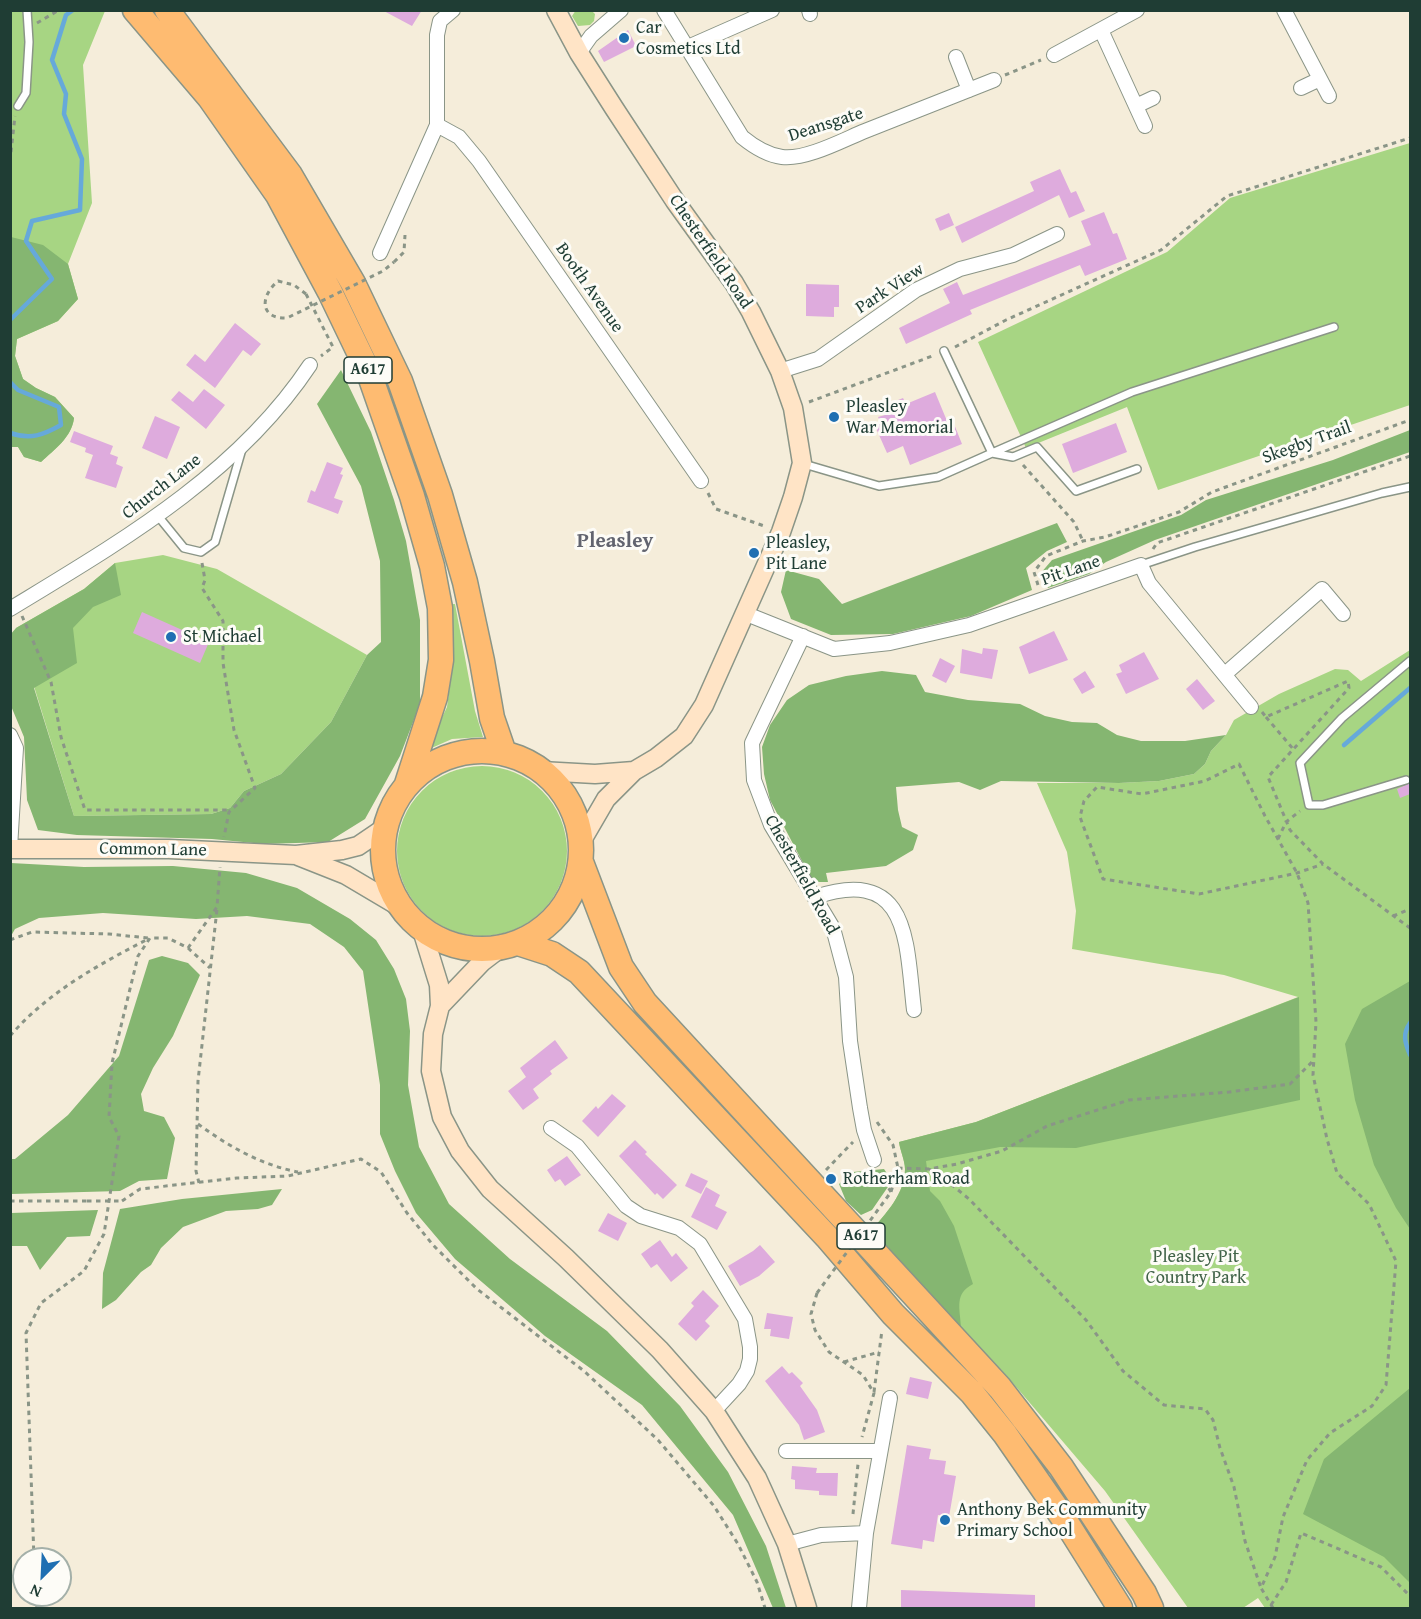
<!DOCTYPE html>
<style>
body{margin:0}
#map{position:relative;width:1421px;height:1619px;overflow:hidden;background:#f5edda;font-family:"Gentium Book Plus",serif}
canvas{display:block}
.frame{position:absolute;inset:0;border:12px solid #1f3d34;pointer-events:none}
.north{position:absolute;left:12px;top:1547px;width:60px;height:60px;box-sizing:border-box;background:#fdfcf7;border:2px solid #a4b0a9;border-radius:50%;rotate:204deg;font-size:16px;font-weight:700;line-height:24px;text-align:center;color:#1f3d34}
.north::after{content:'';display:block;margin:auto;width:21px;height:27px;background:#1f6fb2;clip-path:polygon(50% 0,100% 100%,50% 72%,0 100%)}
</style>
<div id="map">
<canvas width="1421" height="1619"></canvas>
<div class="frame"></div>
<div class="north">N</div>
</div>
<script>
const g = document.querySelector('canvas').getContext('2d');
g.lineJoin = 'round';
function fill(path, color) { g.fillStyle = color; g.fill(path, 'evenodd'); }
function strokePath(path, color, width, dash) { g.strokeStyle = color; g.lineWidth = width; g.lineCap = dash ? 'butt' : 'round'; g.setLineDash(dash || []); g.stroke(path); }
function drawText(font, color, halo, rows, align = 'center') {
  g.font = font + ' "Gentium Book Plus",serif'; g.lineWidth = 6; g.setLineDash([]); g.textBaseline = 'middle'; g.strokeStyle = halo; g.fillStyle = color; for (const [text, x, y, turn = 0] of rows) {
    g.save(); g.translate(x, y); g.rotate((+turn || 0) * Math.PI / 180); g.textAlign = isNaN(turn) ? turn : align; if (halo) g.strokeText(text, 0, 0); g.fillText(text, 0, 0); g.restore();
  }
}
const green = new Path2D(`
 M576,10L592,11L595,14L594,21L590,25L578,26L572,16Z
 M11,11H105L83,65L92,203L68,264L78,299L58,321L17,339L15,356L23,379L36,388L55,397L74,418C72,437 54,450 41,462L24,457L18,447H11Z
 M1410,143V405L1158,490L1127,407L1026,448L978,342L1167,252L1230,198Z
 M163,555L217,569L367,655L331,722L281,774L244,791L230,808L211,814L74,816L16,628L84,589L115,563Z
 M451,604H455L475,711L483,737L452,739L427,750L447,707L453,662Z
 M1410,650V1608H1265L1258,1598L1243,1608H1188L1105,1491L1006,1375L871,1231C886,1213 905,1194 905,1169C905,1161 900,1150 899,1142L976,1122L1298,997L1224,975L1072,949L1076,911L1067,852L1037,783H1119L1159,781L1194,774L1205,764L1211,751L1226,735L1234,720L1279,694L1335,669L1348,670L1361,681Z
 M397 851a85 85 0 1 1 170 0a85 85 0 1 1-170 0Z`);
const forest = new Path2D(`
 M11,237L43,245L68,264L78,299L58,321L17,339L15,356L23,379L36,388L55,397L74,418C72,437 54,450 41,462L24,457L18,447H11Z
 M341,370L371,432L394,500L406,541L420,620V704L400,756L365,819L328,842L264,844L212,839L77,835L38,830L27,800L24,737L11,706L10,635L16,628L84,589L115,563L121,595L93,607L73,628L77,663L34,688L74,816L211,814L230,808L244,791L281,774L331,722L367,655L381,642L380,561L361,486L317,404Z
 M1410,430V452L1155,540L1106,562L1089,574L1048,588L1040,574L1052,560L1181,515L1206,500L1333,460Z
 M1057,523L1067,542L1047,551L1026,568L1032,590L971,616L893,634L831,635L791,619L781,592L786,570L819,579L842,604Z
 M882,671L916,675L925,692L968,700L1020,704L1045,716L1072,722L1097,723L1117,735L1141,741H1185L1226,735L1211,751L1205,764L1194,774L1159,781L1119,783L1001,781L980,790L959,782L896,787L898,810L902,827L918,835L913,850L886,866L826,873L828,882H818L812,880L770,800L764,774L762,747L770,725L787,700L809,685L846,676Z
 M11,863L84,867L173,866L246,873L297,888L350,919L376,940L394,969L406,999L410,1031L408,1085L419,1147L449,1204L510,1259L607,1331L680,1406L728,1472L766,1546L786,1608H773L733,1515L642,1405L545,1336L455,1259L416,1213L395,1171L380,1134V1085L363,971L344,947L310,924L247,916L196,919L103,913L39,918L15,929L11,936Z
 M162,956L188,963L200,975L173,1036L153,1068L141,1094L144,1111L164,1117L175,1138L167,1179L139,1181L120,1191L11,1194V1159H15L68,1115L119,1056L149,960Z
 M1410,981V1229L1396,1208L1374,1165L1355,1100L1345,1044L1362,1009Z
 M1299,997L1300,1100L1076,1148L1000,1147L926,1161L930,1191L940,1201L954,1226L973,1284C954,1294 960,1308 961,1327L871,1231C886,1213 905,1194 905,1169C905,1161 900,1150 899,1142L976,1122Z
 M884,1169L892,1181L872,1210L861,1215L846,1201L839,1184L853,1172Z
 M282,1189L272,1205L258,1209L226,1211L183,1227L161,1248L151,1265L141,1272L116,1300L102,1309L103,1273L120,1209L182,1199Z
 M98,1210L90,1236L67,1237L40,1270L27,1246H11V1213Z
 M1410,1388V1583L1384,1557L1303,1514L1324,1459Z`);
const stream = new Path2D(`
 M10,320L52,279L26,241L32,221L80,210L82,159L64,114L66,94L52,60L66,15L73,10
 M10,382L18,390L59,407L61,425C43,435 31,440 10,433
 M1344,745L1410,688
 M1410,1023C1402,1034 1405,1043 1410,1055`);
const building = new Path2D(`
 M382,10H422L412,26Z
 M628,30L636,46L604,62L598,51Z
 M1060,169L1071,193L1076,191L1085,211L1069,218L1059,195L962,243L955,227L1034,191L1030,182Z
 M1104,212L1113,234L1117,233L1127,259L1085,276L1080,265L970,310L972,314L906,344L899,328L950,303L943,289L957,282L963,295L1091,245L1081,221Z
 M949,213L954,225L940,231L935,219Z
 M806,284L839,285V307H834V317L806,316Z
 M235,323L261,344L251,356L243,350L215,388L186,365L195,354L205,362Z
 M204,389L225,405L206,429L171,400L179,391L193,402Z
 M935,392L947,421L952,419L962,444L910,465L903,446L887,453L875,426L881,423L878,417L885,415L881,407L903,398L906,404Z
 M155,416L180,427L167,459L142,448Z
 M1116,423L1127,452L1073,473L1062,444Z
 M74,431L113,446L110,454L118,457L116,464L123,467L116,488L85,478L93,455L85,452L86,448L70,442Z
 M327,462L343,468L340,474L343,475L334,498L343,501L338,514L307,502L311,490L315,492Z
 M142,612L209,642L200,663L133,633Z
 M1054,631L1068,660L1029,674L1019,647Z
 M983,648L998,650L992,679L960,673L962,649L982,654Z
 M1144,652L1159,679L1126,694L1116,674L1122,672L1119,665Z
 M940,658L955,666L946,683L932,676Z
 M1085,671L1095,687L1082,694L1073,679Z
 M1197,679L1215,701L1203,710L1186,689Z
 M1410,783V794L1400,798L1397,789Z
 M555,1040L568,1058L550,1071L552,1074L533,1089L539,1098L523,1110L508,1091L526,1077L520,1068Z
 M612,1094L626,1106L598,1137L582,1121L596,1106L598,1109Z
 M635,1140L647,1152L645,1154L677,1185L663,1199L657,1193L655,1195L619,1156Z
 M567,1156L581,1175L565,1186L560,1179L555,1182L547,1170Z
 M691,1173L708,1181L701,1194L685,1186Z
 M706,1187L720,1195L715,1206L727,1212L717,1230L691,1217Z
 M608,1213L627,1223L618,1241L598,1231Z
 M660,1240L672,1257L676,1253L688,1268L671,1282L657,1264L651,1268L641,1254Z
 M760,1245L775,1262L759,1276L740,1286L728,1266L753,1251Z
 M703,1290L719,1306L705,1321L710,1326L696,1341L678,1324L694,1306L691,1303Z
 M767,1313L793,1317L789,1339L770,1336L771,1329H764Z
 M782,1366L789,1374L792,1372L803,1383L800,1386L817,1410L825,1432L804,1440L799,1425L765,1381Z
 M910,1377L932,1382L928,1399L906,1394Z
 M907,1445L931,1449L929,1459L946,1461L944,1474L956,1476L949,1517L938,1515L934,1542L923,1540L922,1549L891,1544Z
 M792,1466L817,1468L816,1473H838L837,1496L819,1495V1491L795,1489V1480L791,1479Z
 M901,1590L1035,1595V1608H901Z`);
const path = new Path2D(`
 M37,23L59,10
 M1005,75L1041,60
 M10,161L15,116
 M394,262L404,252L405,235
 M306,294L333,347L321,356
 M955,347L1006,320L1161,250L1227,196L1410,138
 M809,402L935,355
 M1023,465L1074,522L1083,541
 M708,493L716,509L767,527
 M1153,549L1157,543L1410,456
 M202,563L205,580L202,588L223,621V663L234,730L255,788L229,812L224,837
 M1038,585L1034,572L1046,556L1083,541L1105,537L1179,512L1212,492L1410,420
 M22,616L51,682L61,737L85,810H227L229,812
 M1262,712L1266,717L1348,681L1349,688L1268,777L1290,830L1323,864L1410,928
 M1266,717L1294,750
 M1278,839L1286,822L1300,811
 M1393,916L1410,909
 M10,940L32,932L109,934L148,938
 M188,948L210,968
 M10,1036C48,992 98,965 148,939
 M877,1122L893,1145L898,1168L891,1192
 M198,1124C228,1146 261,1165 298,1172
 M898,1168L929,1169L957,1164L1002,1151L1047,1126L1129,1100L1229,1092L1290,1084L1312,1062
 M929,1169L941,1176L969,1199L1086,1320L1123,1371L1164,1405L1205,1409L1213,1420L1220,1448L1234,1487L1245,1541L1261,1588
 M826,1170L853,1142
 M879,1173L891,1192
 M199,1183L196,1171L198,1081L217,909
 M10,1201H87
 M122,1201L140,1189L237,1178L288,1176L361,1159L381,1172L407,1213L433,1245L477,1289L584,1371L658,1440L714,1506L738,1544L757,1582L765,1608
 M817,1293L811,1314L815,1330L829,1352L863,1375L874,1393L862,1437
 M844,1362L879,1352
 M874,1392L882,1330
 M853,1514L858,1464
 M34,1559L26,1333L41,1303L84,1271L104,1234L119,1136L109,1117L112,1063L138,956L150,938H168L188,948L217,907L220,867
 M36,1595L37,1608
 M1271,1605L1286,1582L1301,1533L1381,1567L1410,1596
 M1273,1608L1261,1588L1275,1557L1283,1517L1307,1460L1330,1433L1372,1406L1386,1385L1396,1261L1369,1204L1337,1173L1327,1139L1313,1075L1316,1022L1308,903L1297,873L1265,816L1239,764L1205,781L1142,794L1097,787L1084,801L1080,817L1103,879L1199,894L1297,873L1323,864`);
const lane = new Path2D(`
 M18,106L26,93L29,42L27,10
 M992,453L1132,392L1334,327
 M992,453L1013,457L1037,447L1076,491L1137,469
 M804,464L879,486L938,477L992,453L944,351
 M158,516L184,548L201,552L215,542L242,449
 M1141,565L1195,547L1382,493L1410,487
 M1406,780L1323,805H1309L1300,763L1342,718L1410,661`);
const street = new Path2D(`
 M664,10L742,137C753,146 767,155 782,157C806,160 843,140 865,131C908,114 951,97 994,80
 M809,10L810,14
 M1284,10L1329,96
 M1101,30L1145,126
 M688,47L772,10
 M579,53L591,36L621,10
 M1054,55L1137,10
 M956,57L969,90
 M1301,88L1320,79
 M1136,106L1153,98
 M437,125L459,137L479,161L701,481
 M380,253L437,125V35L440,21L453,10
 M780,371L818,359L916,290L960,269L1013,255L1057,234
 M10,609C120,542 237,475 310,365
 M744,613L834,649L890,643L969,625L1141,565L1149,583L1251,707
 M803,636L752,743L754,780L771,825L833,928L846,977L850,1041L860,1108L864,1130L874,1160
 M1225,674L1322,589L1343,614
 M10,735L16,748L10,848
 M815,897C910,865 906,942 914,1010
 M551,1128L577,1146L626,1206L641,1216L679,1228L700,1244L745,1319L750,1347V1359L747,1371L739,1384L714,1411
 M786,1451H880
 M787,1544L821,1535L866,1533
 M859,1608L866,1533L890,1398`);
const secondary = new Path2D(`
 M556,10L579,53L614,108L675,201L734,283L751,312L780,371L793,408L802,463L793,497L781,532L704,705L684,736L656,758L634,771L606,799L581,842
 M541,771L595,774L634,771
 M10,849H169L296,855L342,850L358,846L386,827
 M298,856L346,875L400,907
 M422,930L439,985L440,1006L433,1034L431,1071L442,1117L460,1151L490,1189L566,1258L660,1350L714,1411L757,1478L787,1544L807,1608
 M440,1006L482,962L503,946`);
const highway = new Path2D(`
 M135,10L210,98L278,195L330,292L369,373L412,496L432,566L440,608L441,660L435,697L407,784
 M167,10L290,175L353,283L400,381L440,495L465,582L482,661L492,718L504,753
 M383 850a99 99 0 1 1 198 0a99 99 0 1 1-198 0Z
 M581,862L621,967L645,1003L1000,1388L1061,1467L1144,1593L1151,1608
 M518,943L552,954L579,972L827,1237L893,1314L972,1393L1005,1434L1066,1522L1120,1608`);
const pathBridge = new Path2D(`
 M306,294L294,285L278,281C260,296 259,319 287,318L383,271L394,262
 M87,1201H122
 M817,1293L891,1192`);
const markers = [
 [624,38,6,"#1f6fb2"],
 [834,417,6,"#1f6fb2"],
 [754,553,6,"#1f6fb2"],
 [171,637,6,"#1f6fb2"],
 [831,1179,6,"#1f6fb2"],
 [945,1520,6,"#1f6fb2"]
];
const shields = [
 [368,370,48],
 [861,1236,48]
];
const shieldNames = [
 ["A617",368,370],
 ["A617",861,1236]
];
const poiNames = [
 ["Car",636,28],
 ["Cosmetics Ltd",636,49],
 ["Pleasley",846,407],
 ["War Memorial",846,428],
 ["Pleasley,",766,543],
 ["Pit Lane",766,564],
 ["St Michael",183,637],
 ["Rotherham Road",843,1179],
 ["Anthony Bek Community",957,1510],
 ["Primary School",957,1531]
];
const streetNames = [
 ["Deansgate",826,125,-18],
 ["Chesterfield Road",710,252,56],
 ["Booth Avenue",589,288,55],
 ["Park View",890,289,-33],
 ["Skegby Trail",1307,443,-20],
 ["Church Lane",162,487,-38],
 ["Pit Lane",1071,571,-19],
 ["Common Lane",153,850,1],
 ["Chesterfield Road",801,875,61]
];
const parkNames = [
 ["Pleasley Pit",1196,1257],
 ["Country Park",1196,1278]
];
const quarterNames = [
 ["Pleasley",615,542]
];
fill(green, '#a7d583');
fill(forest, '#85b671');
strokePath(stream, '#66a9da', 4.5);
fill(building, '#deabdd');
strokePath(lane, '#8a9587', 10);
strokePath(street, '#8a9587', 16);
strokePath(secondary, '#8a9587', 21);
strokePath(highway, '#8a9587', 27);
strokePath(path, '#8a9587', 3, [4.5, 4.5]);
strokePath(lane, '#fff', 7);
strokePath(street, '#fff', 14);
strokePath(secondary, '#ffe4c6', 18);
strokePath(highway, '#febb71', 24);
strokePath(pathBridge, '#8a9587', 3, [4.5, 4.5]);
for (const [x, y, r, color] of markers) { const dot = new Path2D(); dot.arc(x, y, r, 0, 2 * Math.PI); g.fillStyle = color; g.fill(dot); strokePath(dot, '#fdfcf7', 2); }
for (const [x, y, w] of shields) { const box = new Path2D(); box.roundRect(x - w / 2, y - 13, w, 26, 4.5); g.fillStyle = '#fdfcf7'; g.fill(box); strokePath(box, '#1f3d34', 1.5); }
drawText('bold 16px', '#1f3d34', null, shieldNames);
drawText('18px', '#1f3d34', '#fdfcf7', poiNames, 'left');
drawText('18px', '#1f3d34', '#fdfcf7', streetNames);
drawText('18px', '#416348', '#fdfcf7', parkNames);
drawText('bold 21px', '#62646f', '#fdfcf7', quarterNames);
</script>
